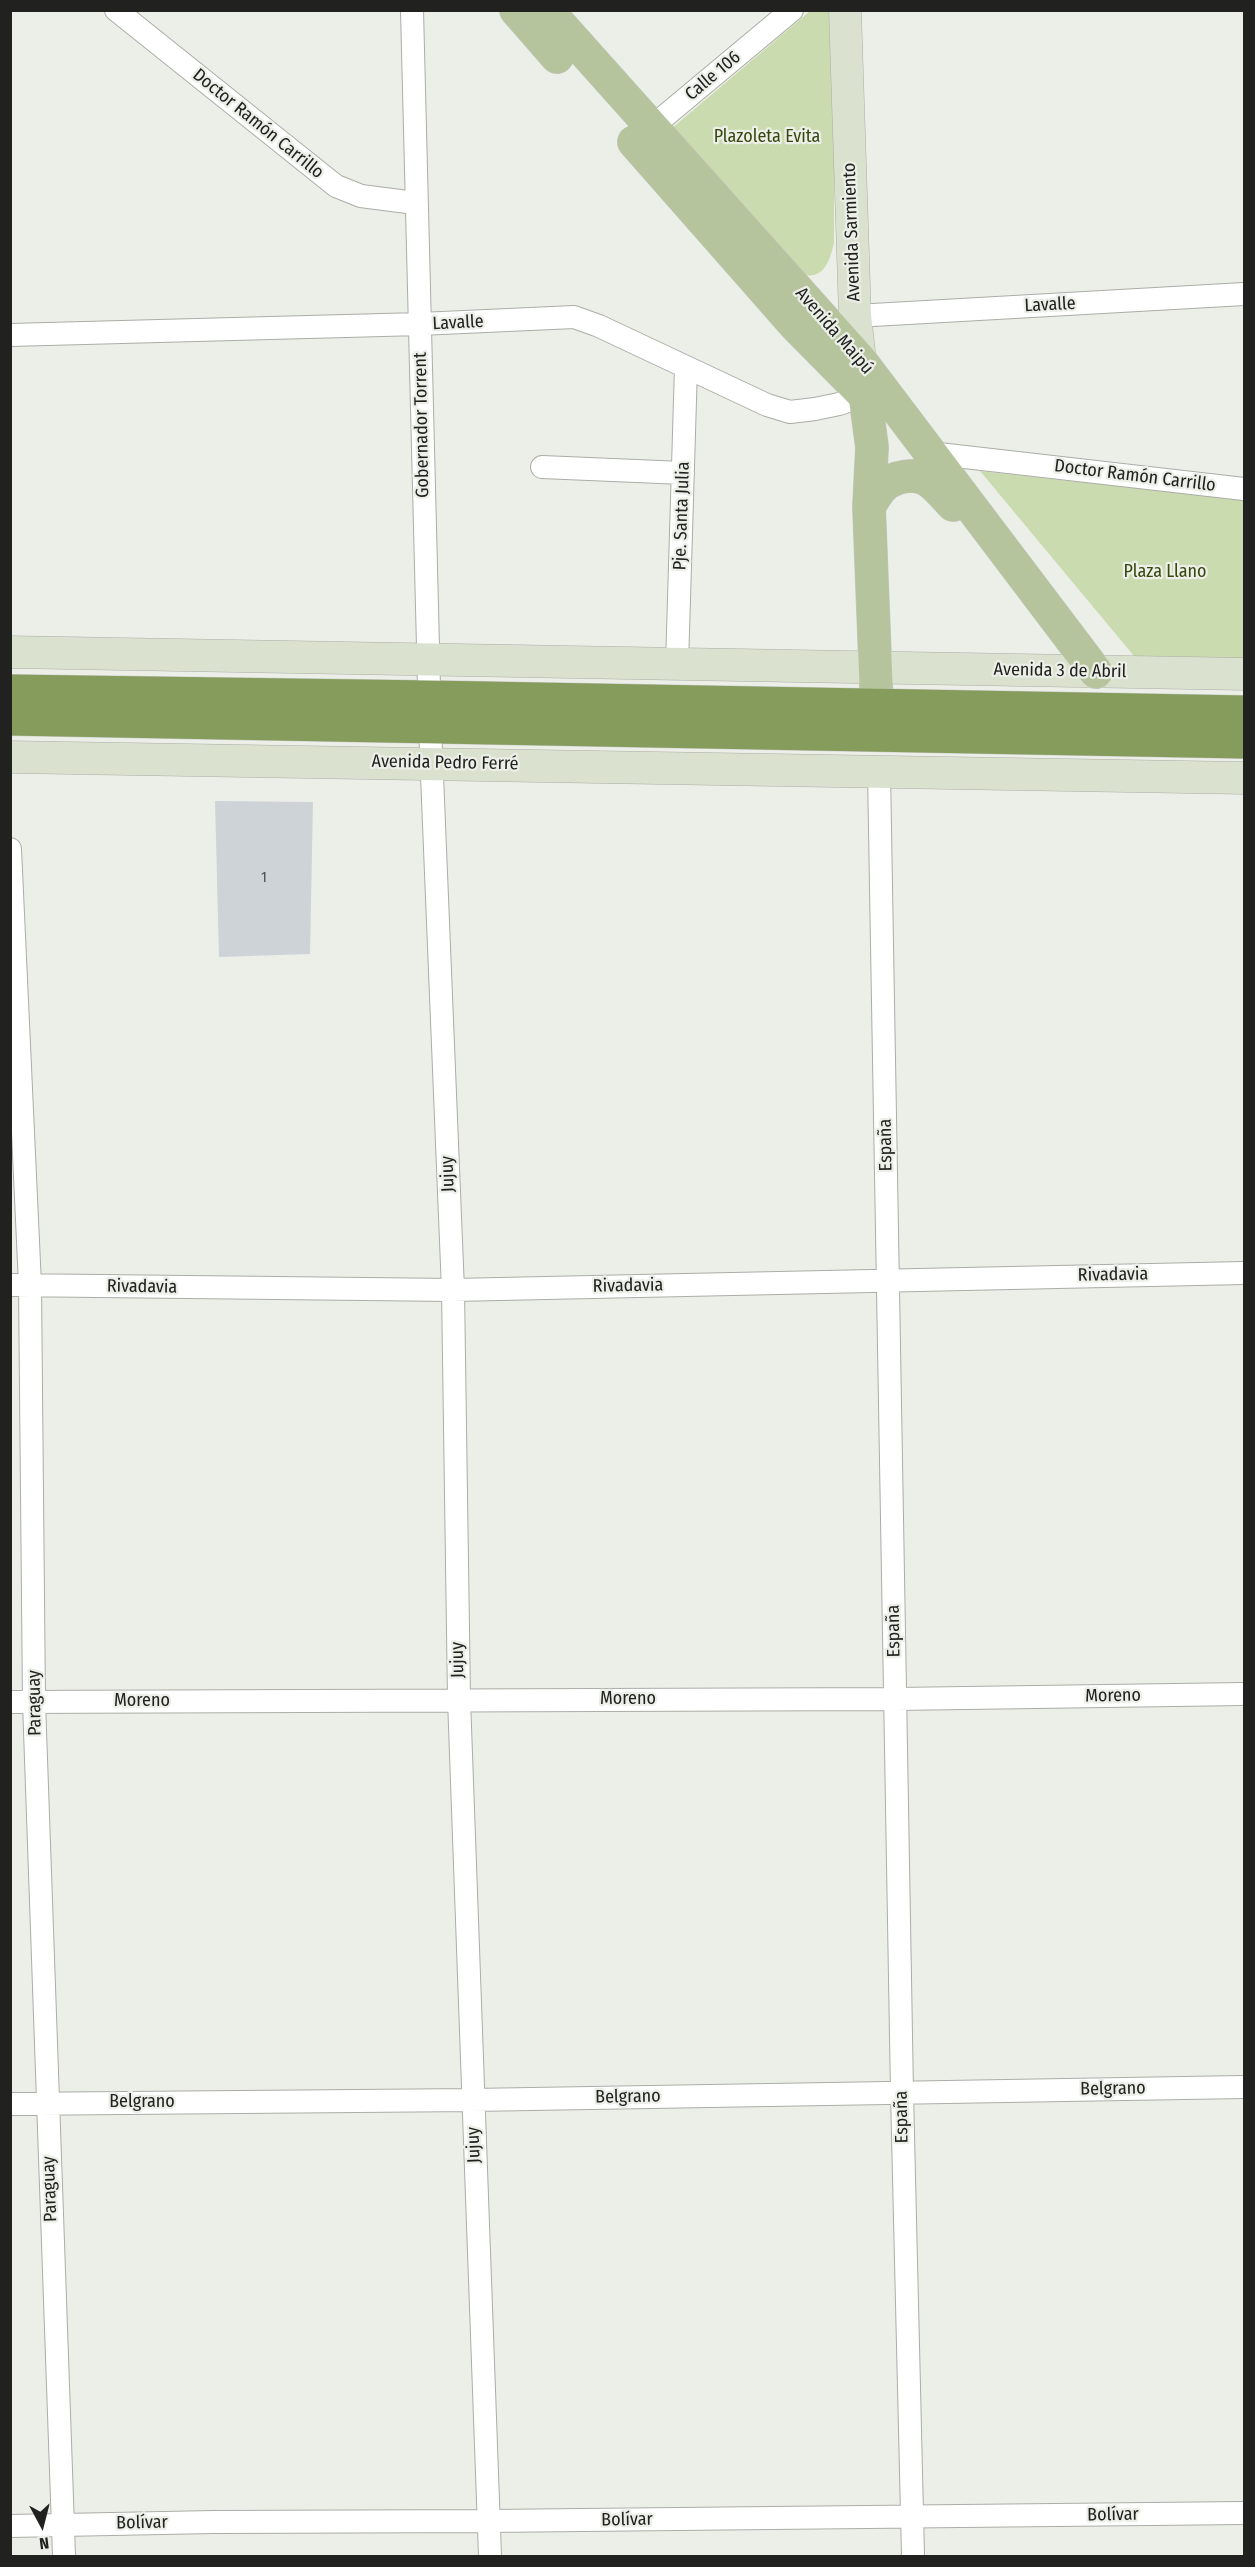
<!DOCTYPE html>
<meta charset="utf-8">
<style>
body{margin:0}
#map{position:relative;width:1255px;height:2567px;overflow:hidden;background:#ecefe8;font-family:"Fira Sans Condensed",sans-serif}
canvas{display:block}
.frame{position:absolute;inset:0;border:12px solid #21211f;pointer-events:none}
.north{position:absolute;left:12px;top:2495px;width:60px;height:60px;-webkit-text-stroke:4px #ecefe8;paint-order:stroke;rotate:173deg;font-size:16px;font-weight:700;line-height:24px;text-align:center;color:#21211f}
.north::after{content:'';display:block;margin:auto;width:21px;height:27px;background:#21211f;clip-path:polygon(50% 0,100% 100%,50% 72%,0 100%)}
</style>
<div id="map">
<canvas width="1255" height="2567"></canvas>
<div class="frame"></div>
<div class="north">N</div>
</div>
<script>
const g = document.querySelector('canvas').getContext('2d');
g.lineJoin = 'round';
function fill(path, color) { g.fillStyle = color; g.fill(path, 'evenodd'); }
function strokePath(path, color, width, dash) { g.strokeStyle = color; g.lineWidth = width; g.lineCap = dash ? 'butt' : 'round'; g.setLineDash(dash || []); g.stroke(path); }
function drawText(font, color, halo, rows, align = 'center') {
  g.font = font + ' "Fira Sans Condensed",sans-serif'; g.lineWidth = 4.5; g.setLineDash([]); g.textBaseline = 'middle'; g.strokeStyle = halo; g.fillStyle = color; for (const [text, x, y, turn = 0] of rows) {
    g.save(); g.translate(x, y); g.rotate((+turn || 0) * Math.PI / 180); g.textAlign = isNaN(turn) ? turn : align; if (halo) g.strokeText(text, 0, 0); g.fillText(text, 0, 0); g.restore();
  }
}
const green = new Path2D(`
 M810,11H834V243C830,259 825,279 804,275L671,129Z
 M980,471L1244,500V661L1139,662Z`);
const building = new Path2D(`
 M215,801L313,802L310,954L219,957Z`);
const street = new Path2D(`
 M116,10L336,186L361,196L415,203
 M412,10L430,726L453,1290L459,1699L490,2556
 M641,136L792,10
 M855,316L1244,294
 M10,335L420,324L574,317L599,326L767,405L790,412L815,409L839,404L876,391
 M930,453L1244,489
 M542,467L683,473
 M677,665L686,367
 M879,772L902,2093L913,2556
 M10,849L30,1285L34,1702L64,2556
 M10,1285L453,1290L1244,1273
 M10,1702L896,1699L1244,1694
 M10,2104L472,2100L1244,2087
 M10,2526L214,2522L489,2521L1244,2513`);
const secondary = new Path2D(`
 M845,10L855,316L860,360
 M10,652L1244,674
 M10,757L1244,778`);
const primary = new Path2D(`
 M516,10L557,57
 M547,10L860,360L1096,672
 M634,142L795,325L865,396
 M862,373L872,447L869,507L878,735
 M869,507C877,493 882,483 898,478C926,470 935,486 953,505`);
const highway = new Path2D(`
 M10,691L429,697L1244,712
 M10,719L1244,742`);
const numberNames = [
 ["1",264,878]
];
const streetNames = [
 ["Calle 106",713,76,-40],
 ["Doctor Ramón Carrillo",258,124,39],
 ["Avenida Sarmiento",852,232,-92],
 ["Lavalle",1050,305,-3],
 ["Lavalle",458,323,-3],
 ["Avenida Maipú",834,331,49],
 ["Gobernador Torrent",422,425,-91],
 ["Doctor Ramón Carrillo",1135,476,7],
 ["Pje. Santa Julia",682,516,-88],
 ["Avenida 3 de Abril",1060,671,1],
 ["Avenida Pedro Ferré",445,763,1],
 ["España",886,1145,-91],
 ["Jujuy",448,1174,-92],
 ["Rivadavia",1113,1275,-1],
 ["Rivadavia",628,1286,-1],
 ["Rivadavia",142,1287,1],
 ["España",894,1631,-91],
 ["Jujuy",458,1660,-91],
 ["Moreno",1113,1696,-1],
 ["Moreno",628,1699],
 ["Moreno",142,1701],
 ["Paraguay",35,1703,-91],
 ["Belgrano",1113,2089,-1],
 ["Belgrano",628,2097,-1],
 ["Belgrano",142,2102],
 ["España",902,2117,-91],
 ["Jujuy",474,2145,-92],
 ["Paraguay",50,2189,-92],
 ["Bolívar",1113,2515,-1],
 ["Bolívar",627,2520,-1],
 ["Bolívar",142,2523,-1]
];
const parkNames = [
 ["Plazoleta Evita",767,137],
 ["Plaza Llano",1165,572]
];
fill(green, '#cadbb0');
fill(building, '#ced3d8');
strokePath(street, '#abada7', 24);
strokePath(secondary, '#abada7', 33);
strokePath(primary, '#cacac9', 34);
strokePath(highway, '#cacac9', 34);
strokePath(street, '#fff', 22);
strokePath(secondary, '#dae1ce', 32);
strokePath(primary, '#b6c49d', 33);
strokePath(highway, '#859c5c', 33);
drawText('15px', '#4c4e4d', null, numberNames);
drawText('18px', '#21211f', '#ecefe8', streetNames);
drawText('18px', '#37480d', '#ecefe8', parkNames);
</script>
